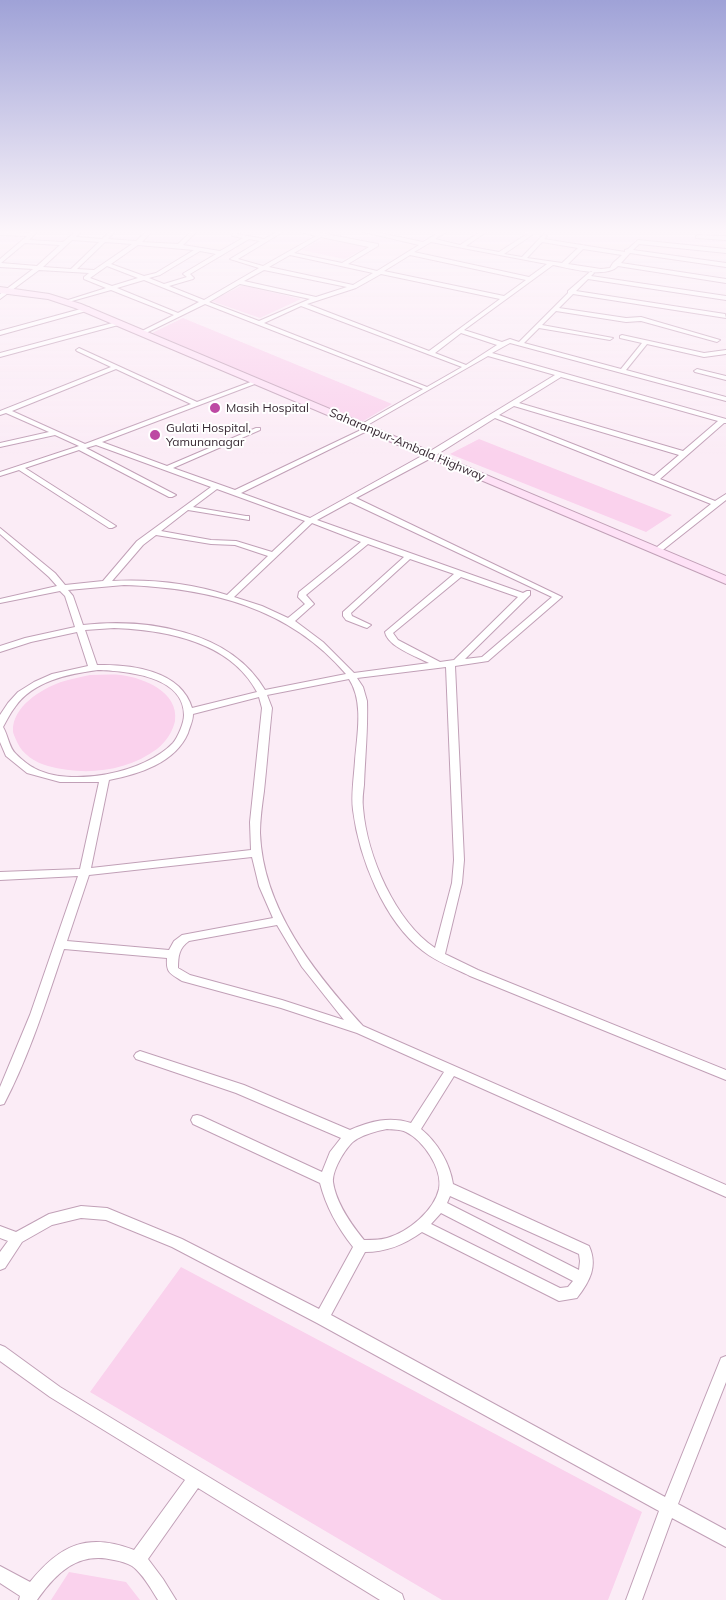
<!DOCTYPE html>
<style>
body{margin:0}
canvas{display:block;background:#fbecf6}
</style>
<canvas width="726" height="1600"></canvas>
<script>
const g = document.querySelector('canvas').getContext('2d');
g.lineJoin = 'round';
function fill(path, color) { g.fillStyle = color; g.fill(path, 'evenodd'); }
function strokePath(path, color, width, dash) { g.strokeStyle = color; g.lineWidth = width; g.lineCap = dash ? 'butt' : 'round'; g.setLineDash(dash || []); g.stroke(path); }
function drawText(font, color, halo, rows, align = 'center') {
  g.font = font + ' Mulish,sans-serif'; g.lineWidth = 4; g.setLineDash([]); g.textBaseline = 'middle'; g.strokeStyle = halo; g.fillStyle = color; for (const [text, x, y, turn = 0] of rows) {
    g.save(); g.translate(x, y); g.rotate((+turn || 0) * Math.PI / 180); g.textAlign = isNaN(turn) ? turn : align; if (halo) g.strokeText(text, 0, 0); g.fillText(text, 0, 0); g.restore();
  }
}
const green = new Path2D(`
 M325,238L368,247L344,259L301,250Z
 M241,286H245L301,299L260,318L211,301Z
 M183,318L392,404L360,423L152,333Z
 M479,439L672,515L646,532L450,454Z
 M90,675C100,675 111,674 121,675C144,678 179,692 175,721C173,731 166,742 157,749C126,772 84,776 48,766C36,763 22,754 17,742C16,739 13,734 13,731C12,707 41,689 61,682C70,679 81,677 90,675Z
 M181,1267L642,1512L608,1600H442L90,1392Z
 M69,1572L126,1582L140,1600H51Z`);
const minor = new Path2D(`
 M33,230H39L29,240L63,242L74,233L59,230H82L76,237L102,239L111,230H116L108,239L136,241L148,230H153L142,242L178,244L193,230H198L183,245L220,251L243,238L232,236L235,230H240L237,234L264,239L280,230H286L238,259L263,266L316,236L293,230H305L378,244V246L348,264L377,271L419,245L355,230H366L423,242L443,230H449L435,239L460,245L483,230H489L466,246L499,252L527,234L526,230H531L532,235L504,254L522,257L544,234L547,236L544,239L625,252V250L628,249L638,240L726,249V253L639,244L633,250L726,263V267L630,253L621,263L726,279V283L618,266C606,279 569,268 553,265L464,330L502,342L510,339L519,342L568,293V291L591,271L594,273L591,276L726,296V300L588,279L576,291L725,314L726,318L573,294L559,308L626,318L641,317L720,340L717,342L641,321L626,322L556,311L542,325L613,338L610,340L539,328L524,343L621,369L642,343L620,338V336L622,335L704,353L726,350V354L704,357L647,344L626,370L726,397V401L510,343L492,353L726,419V423H724L660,479L715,501L726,494V500L659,553H656L652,551L711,504L495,418L433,457L356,498L562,597L488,661L455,666L464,860L462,883L445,954L478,970L726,1070V1080L470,976C454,968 437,962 423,951C384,921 359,858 353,810C351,795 354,777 355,761C357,735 364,702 349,679L267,695L272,708C269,736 267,763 264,791C262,805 260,819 260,833C263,909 314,972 363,1026L726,1185V1197L454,1076L421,1129C437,1142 450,1163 453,1184L589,1246C598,1266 590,1281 577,1298L559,1301L422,1232C404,1245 386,1252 365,1252L331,1315L665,1497L719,1363L721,1358L726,1356V1382L678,1504L726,1530V1547L672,1518L642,1600H626L659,1511L317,1323L172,1247L106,1220L81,1218L52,1225L22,1242L5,1268L0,1270V1252L8,1241L0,1238V1226L16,1232L49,1214L81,1206L107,1208L182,1239L319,1309L353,1247C338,1228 326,1207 320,1183L193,1124L191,1120L193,1116L197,1115L201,1116L322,1172L330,1152L341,1138L236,1093L136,1059L134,1056L136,1053L140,1051L244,1085L350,1130C370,1121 390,1116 411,1123L444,1072L357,1033L281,1008L182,981C170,973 166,973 167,958L64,949C46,1002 30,1054 4,1104L0,1105V1087L30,1015L78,876L0,880V872L80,869L99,782H60L27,773L6,756L0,742V715L8,703L18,692L34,682L52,674L88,666L77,632L31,642L0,652V646L25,638L75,627L65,596L60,591L0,603V599L57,586L49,577L0,534V528L55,573L65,585L103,581L137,541L211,487L96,445L86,448L176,495L172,497H169L79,450L25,468L116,526L112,528H109L19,470L0,476V472L79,446L55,435L0,447V443L49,432L6,413L0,415V411L111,367L77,351L76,350L79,348L197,402L256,380H260V382L102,442L167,466L256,428H260V430L173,468L235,490L365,428H369V430L241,493L310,518L427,453L555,375L488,356L364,427H360V425L423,389L205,304L146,333H142V331L174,315L111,290L65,303V301L106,288L84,279V277L89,273L39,270L0,299V294L33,269L0,267V259L27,236L0,235V231L30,233ZM321,237L369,247L342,263L294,253ZM249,239L260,241L230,259L259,268L204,300L169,286L193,279L194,278L190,274ZM72,240L99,242L71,269L43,267ZM105,242L132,244L94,270L77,269ZM431,242L547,264L529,277L414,252ZM542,242L578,248L562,263L527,258ZM25,243L60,245L37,266L1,263ZM138,245L194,250L156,273L144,276L111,264ZM583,249L622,255L613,263L610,268L601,269L568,264ZM200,251L216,254L184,273L183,274L187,277L164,284L149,278L160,275ZM290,255L373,273L353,285L269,267ZM410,255L526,280L504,296L384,271ZM107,266L138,278L112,286L90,278ZM264,270L347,287L316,297L244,281ZM381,274L500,299L429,351L307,304L356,288ZM144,280L199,302L178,313L117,288ZM240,284L310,299L259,321L209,302ZM301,306L462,367L427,387L264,323ZM461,333L497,345L466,365L435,353ZM116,369L191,404L85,444L12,411ZM561,377L718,421L683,451L519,403ZM514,406L679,455L654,476L499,415ZM217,489L305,521L272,552L236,541L211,540L161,531L188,510L249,520V516H246L193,507ZM350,502L552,597L482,657L465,659L530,595V591H527L523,593L317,520ZM312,523L361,542L299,592L298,597L305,604L288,618L262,606L234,597ZM156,535L211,544L235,545L268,556L227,595C190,583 150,579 112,581L143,545ZM368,544L404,557L343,612V616L346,620L364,627L367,628L371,625L352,616L351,613L410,559L454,574L385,632C387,646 417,657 429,663L354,673L323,642L295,621L314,604L306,595ZM461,577L518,597L454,660L440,662L398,640L393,633ZM124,585C209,588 289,607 346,674L265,690C230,630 146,618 83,625L73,596L68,590ZM114,628C165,630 230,641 257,692L192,708C181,670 130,664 97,665L85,630ZM446,667L454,860L452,883L435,948C395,921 367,856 363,808C362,800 363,793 364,785C365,757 368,729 367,701L363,687L357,678ZM98,670C126,671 184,676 184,715C184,723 178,737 173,743C145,773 70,788 34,768C28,765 21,759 16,754C9,748 8,735 3,727C7,720 10,713 15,707C33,681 68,674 98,670ZM259,697L262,708L250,822L251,850L91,868L109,780C139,774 175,763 188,733C190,726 193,721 193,714ZM252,857L259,886L273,918L182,935L174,941L169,950L67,941L89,875ZM277,925L302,967L344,1020L282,1000L190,975L178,968C178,956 179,948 189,941ZM387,1129C393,1130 400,1129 406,1132C423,1140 443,1169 439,1189C434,1211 408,1232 387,1238C380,1240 372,1240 364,1240C351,1224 336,1203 333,1182C332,1170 347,1144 357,1139C366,1134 376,1131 387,1129ZM450,1196L579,1254L580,1261L579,1270L447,1203ZM441,1213L573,1281L568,1287L560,1288L431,1224Z
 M698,235L726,236V240L696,238V236Z
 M88,307L90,308V310L0,335V331Z
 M120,321L122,322V324L0,357V353Z
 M697,369L726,376V380L695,372L694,371Z
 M0,1345L5,1347L60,1387L402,1594L404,1600H380L198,1488L148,1559L163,1579L176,1600H158C151,1589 143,1574 132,1566C127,1563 120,1561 114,1560C78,1551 56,1573 37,1600H19L20,1596L0,1583V1566L30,1582C60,1545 87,1532 134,1550L185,1480L50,1397L0,1361Z`);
const secondary = new Path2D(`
 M0,287L49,294L81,304L726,576V584L75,308L48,299L0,293Z`);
const markers = [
 [215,408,6,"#bd49a3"],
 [155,435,6,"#bd49a3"]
];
const farPoinames = [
 ["Masih Hospital",226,408],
 ["Gulati Hospital,",166,428],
 ["Yamunanagar",166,442]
];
const farStreetnames = [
 ["Saharanpur-Ambala Highway",407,445,23]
];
fill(green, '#fad2ed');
strokePath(minor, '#c1a0b7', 2);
strokePath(secondary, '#c1a0b7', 2);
fill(minor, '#fff');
fill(secondary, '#fee1f6');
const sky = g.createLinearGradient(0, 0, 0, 454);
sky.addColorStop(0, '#9fa2d7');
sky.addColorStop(0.51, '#fdf6fb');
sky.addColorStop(1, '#fdf6fb00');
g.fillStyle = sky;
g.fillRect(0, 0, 726, 454);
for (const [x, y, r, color] of markers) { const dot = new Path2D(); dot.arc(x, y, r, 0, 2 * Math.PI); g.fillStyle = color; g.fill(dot); strokePath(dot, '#fff', 2); }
drawText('12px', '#382a34', '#fff', farPoinames, 'left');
drawText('12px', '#382a34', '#fff', farStreetnames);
</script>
